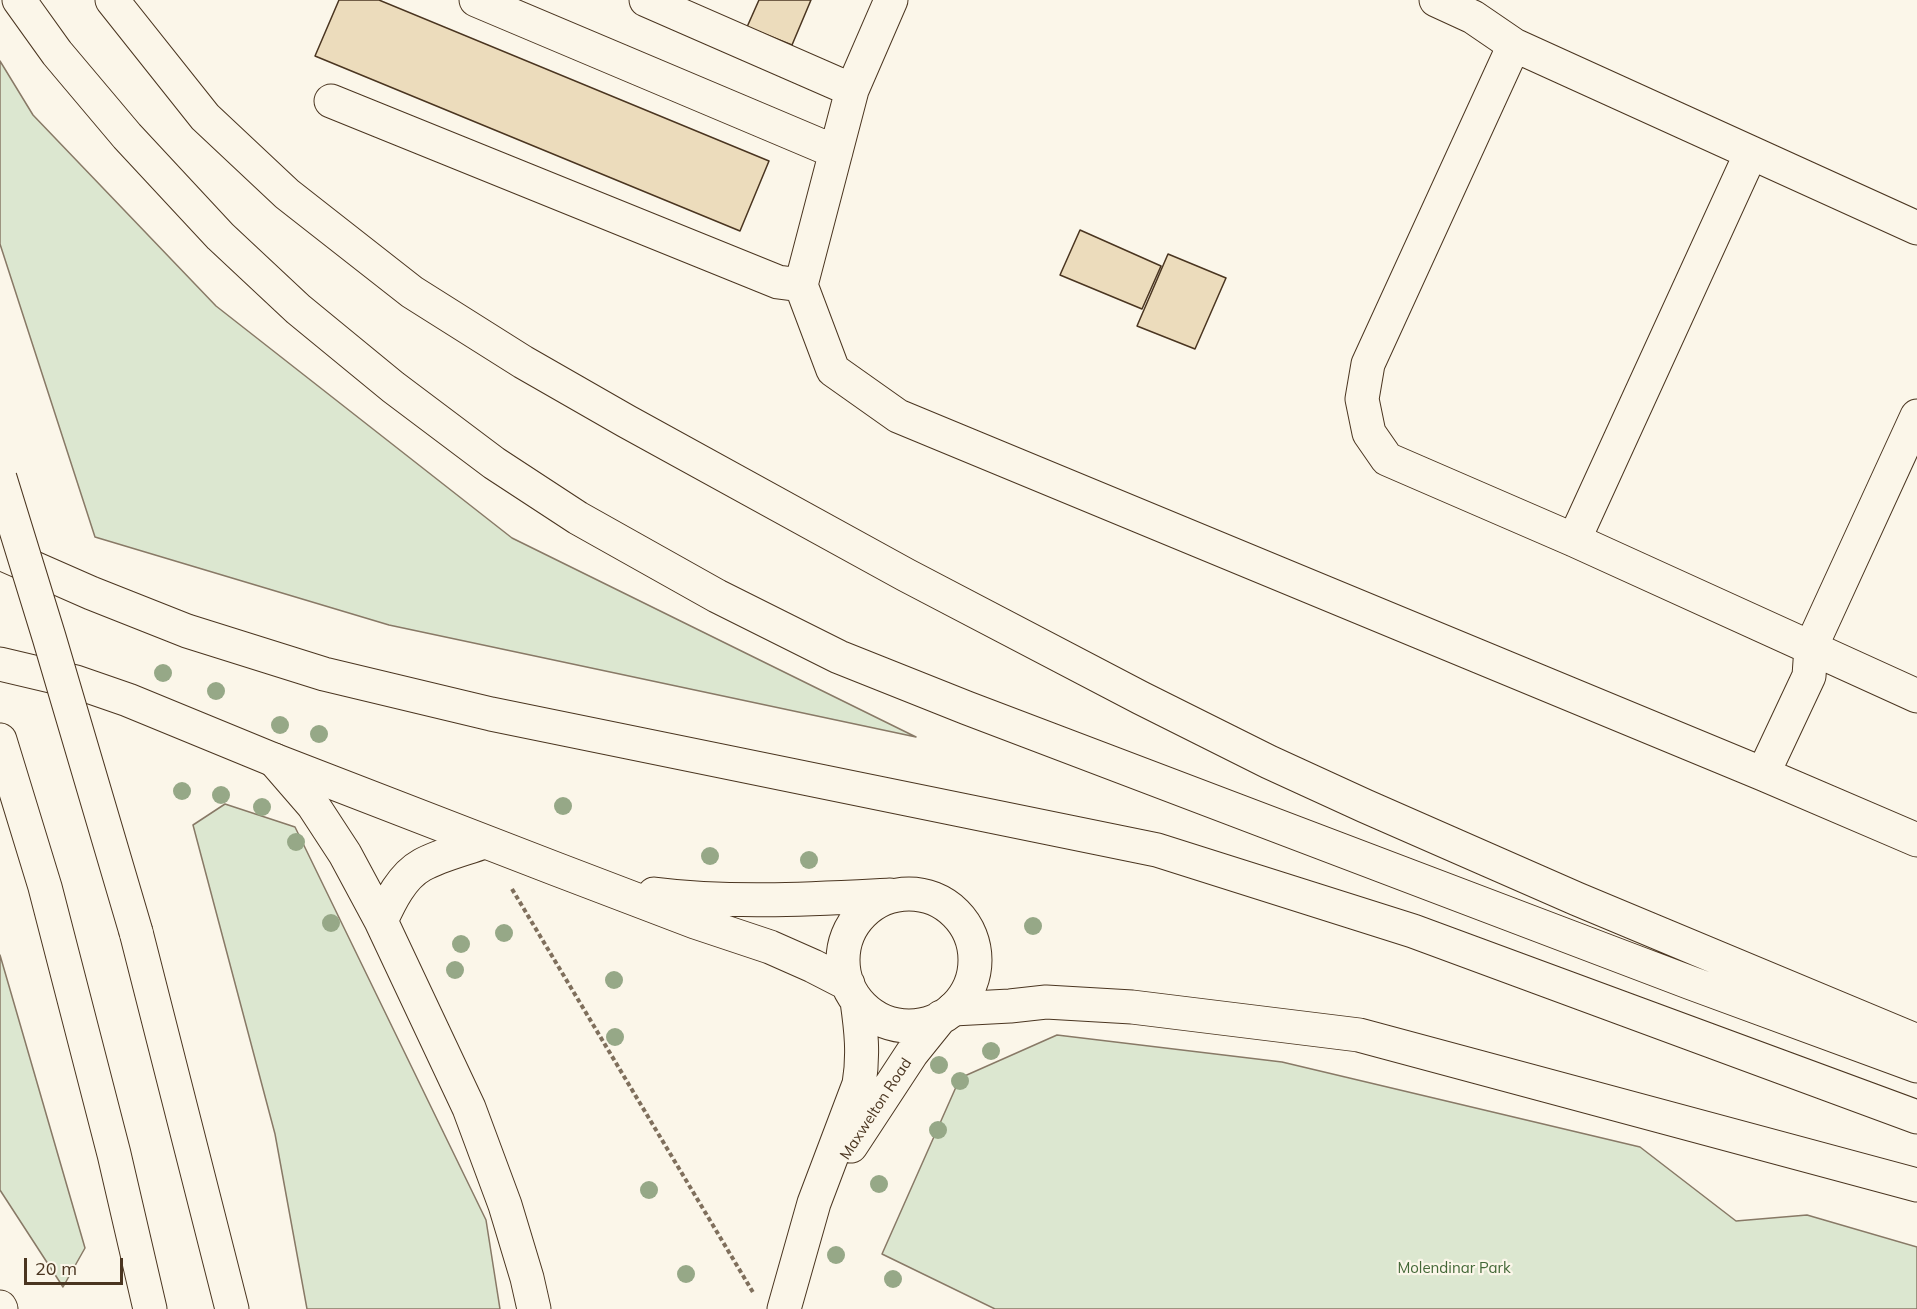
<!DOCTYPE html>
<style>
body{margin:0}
#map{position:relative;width:1917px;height:1309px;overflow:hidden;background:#fbf6e9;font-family:Mulish,sans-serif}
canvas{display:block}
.scale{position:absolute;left:24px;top:1258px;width:99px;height:27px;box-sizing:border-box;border:3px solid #4a3520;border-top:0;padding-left:8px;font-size:18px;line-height:21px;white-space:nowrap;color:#4a3520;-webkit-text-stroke:4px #fbf6e9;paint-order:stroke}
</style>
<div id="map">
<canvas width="1917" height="1309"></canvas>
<div class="scale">20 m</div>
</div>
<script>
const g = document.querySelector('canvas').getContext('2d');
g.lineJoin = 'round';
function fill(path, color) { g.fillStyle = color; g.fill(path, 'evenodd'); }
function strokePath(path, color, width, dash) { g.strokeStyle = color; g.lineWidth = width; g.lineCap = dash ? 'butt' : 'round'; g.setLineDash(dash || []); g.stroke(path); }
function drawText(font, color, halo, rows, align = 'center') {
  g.font = font + ' Mulish,sans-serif'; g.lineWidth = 4.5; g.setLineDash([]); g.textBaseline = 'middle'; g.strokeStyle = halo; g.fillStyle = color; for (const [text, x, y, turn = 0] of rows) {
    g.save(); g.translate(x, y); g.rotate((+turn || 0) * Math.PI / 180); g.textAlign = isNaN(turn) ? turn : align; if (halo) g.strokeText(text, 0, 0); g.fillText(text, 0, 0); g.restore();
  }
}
const green = new Path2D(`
 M0,61L33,115L216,306L512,538L916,737L389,625L95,537L0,244Z
 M225,804L295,827L486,1220L500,1309H307L275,1134L193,825Z
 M0,955L85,1248L63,1287L0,1190Z
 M1057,1035L1282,1062L1640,1147L1736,1221L1807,1215L1917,1247V1309H995L882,1254L960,1078Z`);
const building = new Path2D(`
 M339,0H379L769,161L740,231L315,56Z
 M759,0H811L792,45L747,27Z
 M1080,230L1161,266L1142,309L1060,275Z
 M1168,254L1226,278L1195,349L1137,326Z`);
const path = new Path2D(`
 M512,889L754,1294`);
const minor = new Path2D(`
 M476,0L836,152
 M646,0L852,90L801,285L833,370L898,416L1763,774L1917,840
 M1436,0L1473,17L1514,45L1917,228
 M1514,45L1368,364L1362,399L1369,433L1387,459L1574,540L1917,696
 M852,90L891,0
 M331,101L778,282L801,285
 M1574,540L1751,153
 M0,664L76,682L128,700L274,760L556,869L695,922L770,947L813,966L848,984
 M1763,774L1809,676L1811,647L1917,416
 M654,894C732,904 812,899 890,895
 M843 960a66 66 0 1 1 132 0a66 66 0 1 1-132 0Z
 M851,1146L912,1053L941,1017
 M784,1309L814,1203L859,1084C864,1055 861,1029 857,1001`);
const highway = new Path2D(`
 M19,0L57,53L127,136L220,236L298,309L393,387L494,463L578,518L717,596L839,657L967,708L1691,983L1917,1066
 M112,0L205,117L287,194L412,292L523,362L626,421L906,575L1141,698L1269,762L1365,806L1577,899L1917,1041
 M0,553L91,593L187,631L324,674L491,714L1157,850L1413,931L1917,1117
 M0,740L45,887L114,1154L150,1309
 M274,760L313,805L345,854L381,921L469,1108L505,1205L527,1278L534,1309
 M381,921C390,901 402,876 422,865C440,855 465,849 484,842
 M136,932L232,1309
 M953,1009L1010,1006L1046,1002L1132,1007L1359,1035L1917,1185
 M0,1307L1,1309`);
const highwayBridge = new Path2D(`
 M0,478L49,637L136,932`);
const trees = [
 [163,673],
 [216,691],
 [280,725],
 [319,734],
 [182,791],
 [221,795],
 [563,806],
 [262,807],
 [296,842],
 [710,856],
 [809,860],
 [331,923],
 [1033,926],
 [504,933],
 [461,944],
 [455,970],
 [614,980],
 [615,1037],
 [991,1051],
 [939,1065],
 [960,1081],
 [938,1130],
 [879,1184],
 [649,1190],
 [836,1255],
 [686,1274],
 [893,1279]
];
const streetNames = [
 ["Maxwelton Road",876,1109,-57]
];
const parkNames = [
 ["Molendinar Park",1454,1268]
];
fill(green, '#dce7d0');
strokePath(green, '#887966', 1.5);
fill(building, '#ecdcbc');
strokePath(building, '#4a3520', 1.5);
strokePath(minor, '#4a3520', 35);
strokePath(highway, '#4a3520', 35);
strokePath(path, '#7f6f5c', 4, [4.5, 3]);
strokePath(minor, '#fbf6e9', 33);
strokePath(highway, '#fbf6e9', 33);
strokePath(highwayBridge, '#4a3520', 35, []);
strokePath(highwayBridge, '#fbf6e9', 33);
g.fillStyle = '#96a887';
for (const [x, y] of trees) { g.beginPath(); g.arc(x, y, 9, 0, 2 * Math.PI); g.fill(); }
drawText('15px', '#4a3520', '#fbf6e9', streetNames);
drawText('15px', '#436837', '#fbf6e9', parkNames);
</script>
